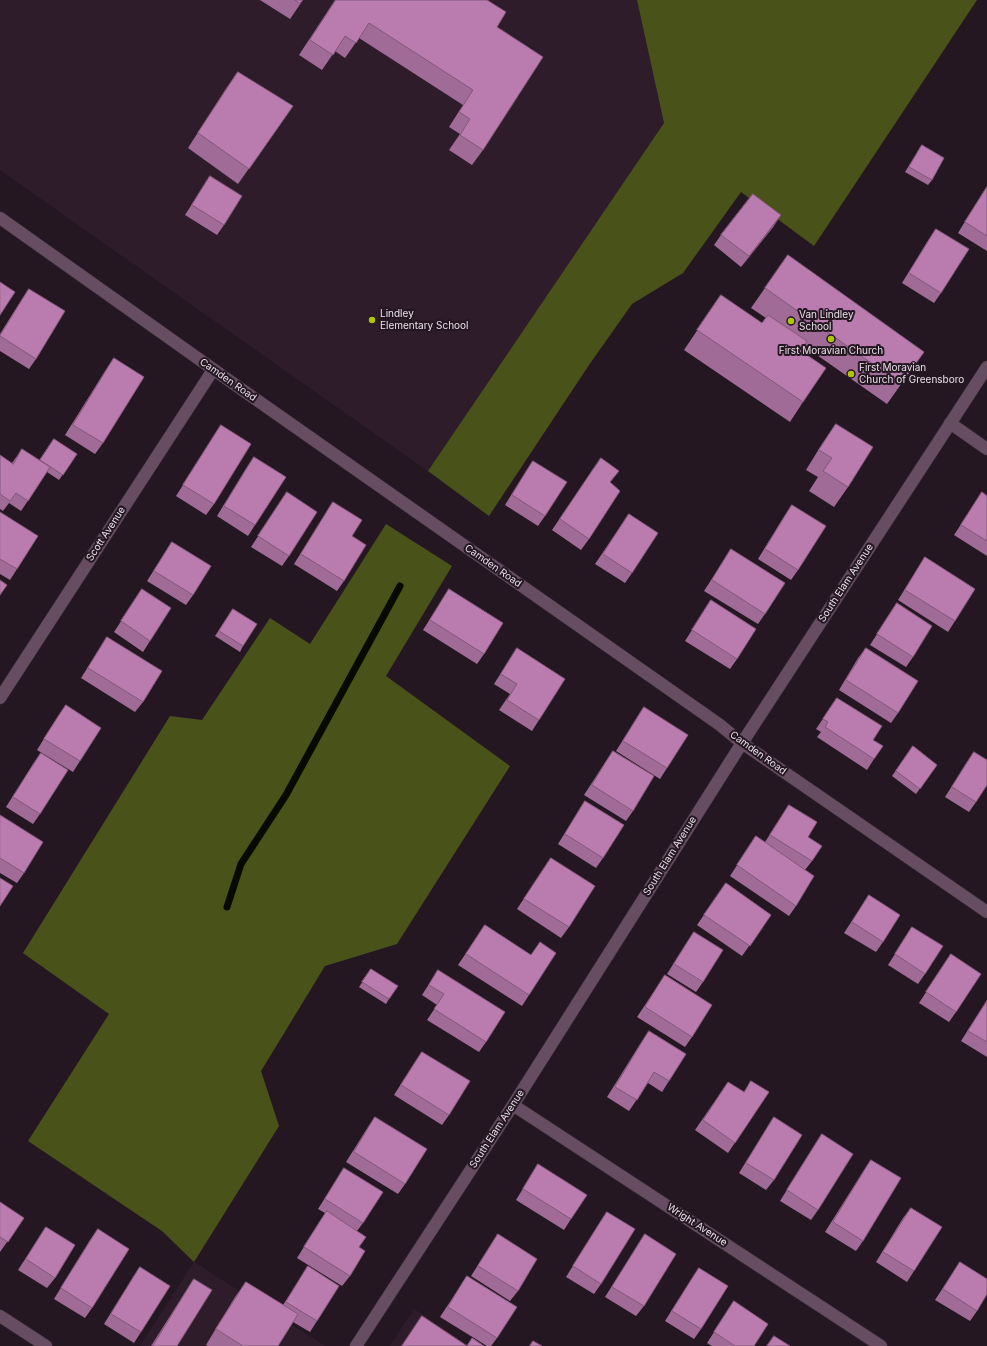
<!DOCTYPE html>
<style>
body{margin:0}
canvas{display:block;background:#241722}
</style>
<canvas width="987" height="1346"></canvas>
<script>
const g = document.querySelector('canvas').getContext('2d');
g.lineJoin = 'round';
function fill(path, color) { g.fillStyle = color; g.fill(path, 'evenodd'); }
function strokePath(path, color, width, dash) { g.strokeStyle = color; g.lineWidth = width; g.lineCap = dash ? 'butt' : 'round'; g.setLineDash(dash || []); g.stroke(path); }
function drawText(font, color, halo, rows, align = 'center') {
  g.font = font + ' Inter,sans-serif'; g.lineWidth = 4; g.setLineDash([]); g.textBaseline = 'middle'; g.strokeStyle = halo; g.fillStyle = color; for (const [text, x, y, turn = 0] of rows) {
    g.save(); g.translate(x, y); g.rotate((+turn || 0) * Math.PI / 180); g.textAlign = isNaN(turn) ? turn : align; if (halo) g.strokeText(text, 0, 0); g.fillText(text, 0, 0); g.restore();
  }
}
const built = new Path2D(`
 M0,0H637L664,123L428,471L0,170Z
 M194,1262L325,1346H140Z
 M414,1309L470,1346H390Z`);
const forest = new Path2D(`
 M637,0H977L814,246L741,192L683,273L632,304L589,365L489,516L428,471L664,123Z
 M386,524L452,566L386,676L510,766L397,944L325,966L261,1071L279,1126L194,1262L162,1231L28,1141L109,1014L23,953L170,716L202,720L270,618L310,644Z`);
const stream = new Path2D(`
 M227,907L241,864L286,795L400,586`);
const minor = new Path2D(`
 M0,218L234,384L720,725L742,743L987,912
 M950,423L987,449
 M0,698L213,370
 M513,1105L881,1346
 M0,1316L46,1346
 M356,1346L513,1105L742,743L987,367`);
const wall = new Path2D(`
 M260,0H303L290,19Z
 M335,0H487L497,27L483,150L472,165L449,150L460,134L449,127L463,105L359,38L345,58L335,51L322,70L299,55Z
 M238,72L293,106L238,184L188,148L227,87Z
 M922,145L932,180L928,185L905,172Z
 M210,176L224,225L217,235L185,215Z
 M987,186V251L958,233Z
 M774,226L741,267L714,245L721,235Z
 M936,229L941,293L934,303L902,283L929,239Z
 M788,255L924,352L887,404L804,346L801,351L803,402L790,422L684,350L721,295L762,323L766,318L751,308Z
 M29,289L36,359L29,369L0,351V334L22,299Z
 M114,358L103,443L95,454L65,435L107,368Z
 M836,424L848,487L834,507L809,491L818,477L806,470L822,444Z
 M221,425L214,504L206,515L176,496L214,436Z
 M54,439L77,454L59,480L47,472L21,511L9,503L3,511L0,509V455L12,463L22,449L40,461Z
 M254,457L255,525L248,536L217,516L247,467Z
 M533,461L545,516L538,526L505,505L526,471Z
 M594,468L610,483L589,539L581,550L552,530Z
 M287,492L289,556L282,566L251,547Z
 M982,492L987,496V556L954,535Z
 M333,502L352,536L344,581L337,591L294,564L326,513Z
 M792,505L798,570L791,580L758,559L785,515Z
 M0,512L17,569L10,580L0,574Z
 M629,514L632,573L625,583L595,564Z
 M172,542L193,595L186,605L147,581Z
 M731,549L765,614L758,624L704,591Z
 M925,557L955,621L948,632L898,600Z
 M142,589L150,641L143,652L114,632Z
 M449,589L484,654L477,664L423,630Z
 M711,600L737,659L730,669L685,641Z
 M897,603L913,657L906,667L870,645Z
 M233,609L243,646L240,652L215,636Z
 M107,637L143,702L135,712L81,678Z
 M517,648L539,720L532,731L499,710L510,694L494,684Z
 M866,648L898,713L891,723L839,690L858,658Z
 M837,698L874,759L867,770L817,737L821,732L816,729Z
 M66,705L80,761L73,772L37,750L58,716Z
 M644,707L667,768L660,779L616,751Z
 M913,746L937,765L916,794L892,776Z
 M613,751L633,811L626,821L584,795L606,761Z
 M974,752L976,802L969,812L945,797L967,762Z
 M41,753L40,814L33,824L6,807L33,764Z
 M585,801L603,858L596,868L558,844L578,812Z
 M789,805L808,837L812,861L805,870L796,906L789,916L730,876L756,836L765,842Z
 M0,815L24,873L17,883L0,873Z
 M551,858L569,927L561,938L517,909Z
 M726,883L771,915L742,956L697,925Z
 M869,895L883,942L876,952L844,933Z
 M485,925L531,955L540,942L529,995L522,1006L458,965Z
 M912,927L925,974L918,984L888,965Z
 M694,932L703,982L696,992L667,974L687,942Z
 M951,954L956,1012L949,1022L919,1003Z
 M371,969L389,999L386,1004L359,987Z
 M438,970L486,1042L479,1052L427,1020L437,1005L422,995Z
 M665,975L692,1037L685,1047L637,1017Z
 M987,1000V1057L961,1041Z
 M649,1031L669,1081L662,1092L648,1083L629,1111L607,1097L642,1041Z
 M422,1052L449,1115L442,1125L394,1095L415,1062Z
 M751,1081L769,1092L728,1153L695,1130L728,1082L744,1092Z
 M375,1117L405,1184L398,1194L346,1162L368,1127Z
 M774,1117V1180L766,1190L739,1173L767,1128Z
 M822,1134L818,1210L811,1220L780,1201L815,1145Z
 M871,1160L863,1241L856,1251L825,1232L864,1170Z
 M538,1164L571,1219L564,1230L516,1200Z
 M344,1168L363,1223L357,1231L359,1247L350,1276L342,1286L297,1258L325,1213L318,1209Z
 M0,1202L24,1218L0,1252Z
 M911,1208L914,1271L907,1282L876,1262L903,1218Z
 M607,1212L601,1284L594,1294L566,1277L600,1222Z
 M46,1227L55,1278L47,1288L18,1270Z
 M98,1229L92,1308L85,1318L54,1299L90,1240Z
 M498,1234L518,1291L510,1301L471,1276Z
 M645,1234L644,1306L636,1316L605,1297L638,1245Z
 M960,1262L977,1311L970,1321L935,1300Z
 M308,1266L317,1321L310,1332L293,1322L278,1346H208L206,1345L235,1297L246,1282L283,1305Z
 M140,1267L141,1332L134,1343L104,1324L133,1277Z
 M699,1268L701,1329L694,1339L665,1321L692,1278Z
 M467,1276L497,1338L491,1346H487L440,1317Z
 M194,1279L177,1346H151L184,1294Z
 M734,1301L754,1346H712L707,1343Z
 M422,1316L467,1346L472,1338L484,1346H402Z`);
const shadedWall = new Path2D(`
 M781,215L774,226L741,267L749,256Z`);
const building = new Path2D(`
 M295,0H303L300,3Z
 M336,0H487L506,12L497,27L543,57L483,150L460,135L470,119L459,112L473,90L369,23L356,43L345,36L333,55L310,40Z
 M238,72L293,106L249,169L198,133Z
 M922,145L944,158L932,180L909,167Z
 M210,176L242,196L224,225L192,205Z
 M987,187V236L965,222Z
 M753,194L781,215L749,256L721,235Z
 M936,229L969,249L941,293L909,273Z
 M788,255L924,352L901,384L765,288Z
 M0,282L15,292L0,315Z
 M29,289L65,311L36,359L0,336Z
 M721,295L762,323L768,315L807,341L801,351L826,368L803,402L697,330Z
 M114,358L144,377L103,443L73,425Z
 M836,424L873,447L848,487L823,471L832,458L819,450Z
 M221,425L251,444L214,504L183,485Z
 M54,439L77,454L63,475L40,460Z
 M22,449L50,467L28,501L16,493L10,501L0,494V455L13,464Z
 M254,457L286,477L255,525L224,506Z
 M601,458L619,471L610,482L620,491L589,539L560,519Z
 M533,461L567,482L545,516L512,495Z
 M287,492L317,512L289,556L258,536Z
 M982,492L987,496V541L961,525Z
 M333,502L362,520L352,536L366,545L344,581L301,554Z
 M792,505L826,526L798,570L765,549Z
 M0,512L38,536L17,569L0,559Z
 M629,514L658,533L632,573L603,554Z
 M172,542L211,566L193,595L154,571Z
 M731,549L785,583L765,614L712,580Z
 M925,557L975,589L955,621L905,590Z
 M0,580L7,585L0,595Z
 M142,589L171,608L150,641L121,621Z
 M449,589L503,623L484,654L430,620Z
 M711,600L756,629L737,659L692,630Z
 M897,603L932,626L913,657L877,634Z
 M233,609L257,624L243,646L219,631Z
 M107,637L162,671L143,702L88,668Z
 M517,648L565,679L539,720L507,700L517,684L501,674Z
 M866,648L918,681L898,713L846,680Z
 M837,698L882,726L873,740L883,746L874,759L825,727L828,722L823,719Z
 M66,705L101,728L80,761L44,739Z
 M644,707L688,735L667,768L623,741Z
 M913,746L937,765L920,789L896,771Z
 M613,751L654,776L633,811L592,785Z
 M974,752L987,760V785L976,802L952,787Z
 M41,753L68,770L40,814L13,797Z
 M585,801L624,825L603,858L565,834Z
 M789,805L817,822L808,837L822,846L812,861L770,835Z
 M0,815L43,842L24,873L0,858Z
 M756,836L814,876L796,906L737,865Z
 M551,858L595,886L569,927L524,899Z
 M0,878L13,886L0,906Z
 M726,883L771,915L750,946L704,915Z
 M869,895L900,915L883,942L852,922Z
 M485,925L531,955L540,942L556,953L529,995L466,954Z
 M912,927L943,946L925,974L895,954Z
 M694,932L723,950L703,982L674,964Z
 M951,954L981,974L956,1012L926,992Z
 M371,969L398,986L389,999L362,982Z
 M438,970L505,1012L486,1042L434,1009L444,994L429,985Z
 M665,975L712,1005L692,1037L645,1007Z
 M987,1001V1042L968,1031Z
 M649,1031L686,1054L669,1081L654,1072L637,1100L615,1087Z
 M422,1052L470,1081L449,1115L401,1085Z
 M751,1081L769,1092L735,1143L703,1120L728,1082L744,1092Z
 M375,1117L427,1149L405,1184L354,1152Z
 M774,1117L802,1135L774,1180L746,1163Z
 M822,1134L853,1154L818,1210L787,1190Z
 M871,1160L901,1178L863,1241L833,1222Z
 M538,1164L587,1195L571,1219L523,1189Z
 M344,1168L383,1192L363,1223L325,1199Z
 M0,1202L24,1218L8,1242L0,1237Z
 M911,1208L942,1227L914,1271L883,1252Z
 M327,1211L366,1237L359,1247L365,1251L350,1276L304,1247Z
 M607,1212L635,1229L601,1284L573,1266Z
 M46,1227L75,1245L55,1278L26,1259Z
 M98,1229L129,1249L92,1308L61,1288Z
 M498,1234L537,1259L518,1291L478,1266Z
 M645,1234L676,1254L644,1306L612,1287Z
 M960,1262L987,1279V1294L977,1311L943,1289Z
 M308,1266L339,1286L317,1321L286,1302Z
 M140,1267L170,1286L141,1332L111,1314Z
 M699,1268L728,1286L701,1329L672,1311Z
 M467,1276L517,1307L497,1338L448,1307Z
 M194,1279L212,1290L177,1346H153Z
 M246,1282L298,1314L278,1346H243L216,1329Z
 M734,1301L768,1324L754,1346H735L714,1332Z
 M422,1316L467,1346L472,1338L484,1346H402Z
 M774,1336L790,1346H767Z
 M533,1341L542,1346H530Z`);
const markers = [
 [372,320,4,"#afc506"],
 [791,321,4,"#afc506"],
 [831,339,4,"#afc506"],
 [851,374,4,"#afc506"]
];
const poiNames = [
 ["Lindley",380,314],
 ["Elementary School",380,326],
 ["Van Lindley",799,315],
 ["School",799,327],
 ["First Moravian Church",831,351,"center"],
 ["First Moravian",859,368],
 ["Church of Greensboro",859,380]
];
const streetNames = [
 ["Camden Road",228,380,35],
 ["Scott Avenue",106,534,-57],
 ["Camden Road",493,566,35],
 ["South Elam Avenue",846,583,-57],
 ["Camden Road",758,753,36],
 ["South Elam Avenue",670,856,-58],
 ["South Elam Avenue",497,1129,-57],
 ["Wright Avenue",697,1225,33]
];
fill(built, '#2f1c2b');
fill(forest, '#495218');
strokePath(stream, '#070a00', 7);
strokePath(minor, '#40333e', 13);
strokePath(minor, '#664d61', 12);
fill(wall, '#a06b96');
fill(shadedWall, '#82577a');
fill(building, '#ba7cae');
strokePath(building, '#82577a', 1);
for (const [x, y, r, color] of markers) { const dot = new Path2D(); dot.arc(x, y, r, 0, 2 * Math.PI); g.fillStyle = color; g.fill(dot); strokePath(dot, '#241722', 1.5); }
drawText('10px', '#eae0e7', '#241722', poiNames, 'left');
drawText('10px', '#eae0e7', '#241722', streetNames);
</script>
